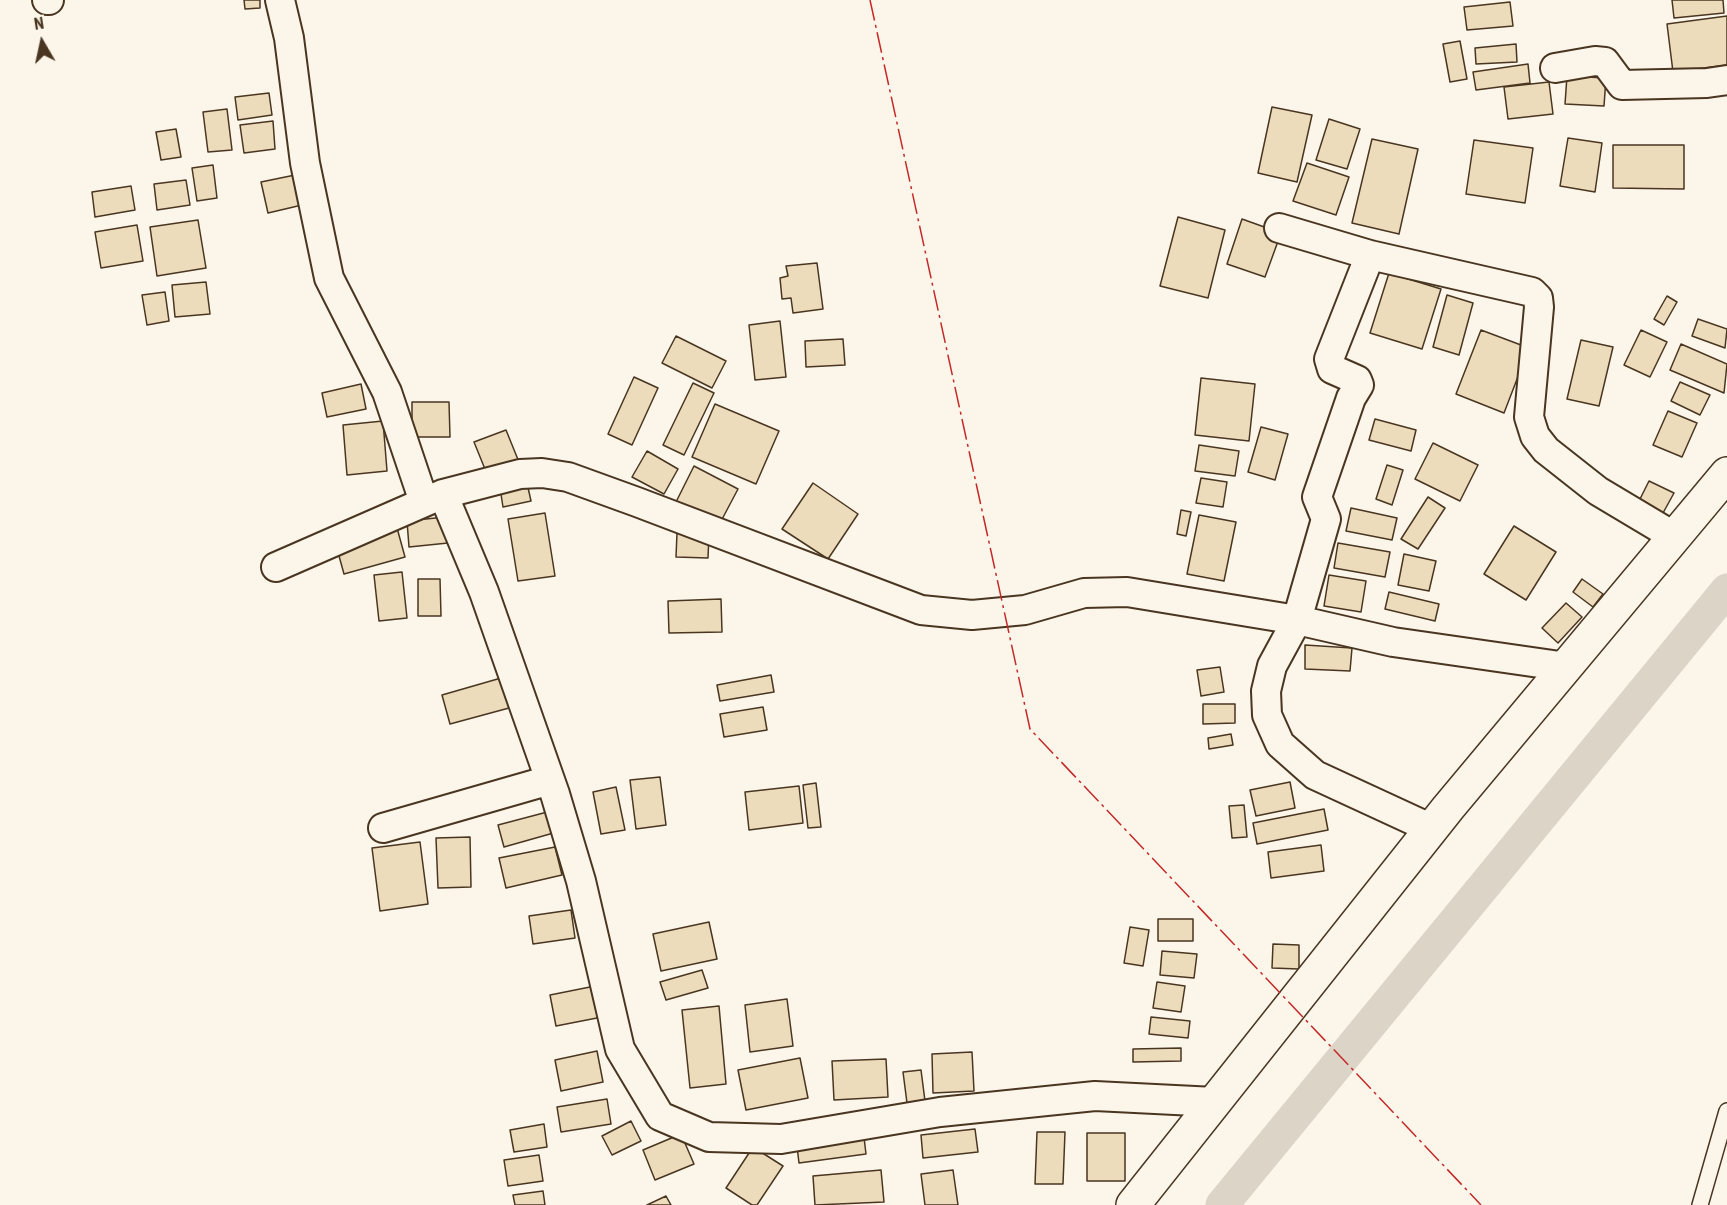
<!DOCTYPE html>
<style>
body{margin:0}
#map{position:relative;width:1727px;height:1205px;overflow:hidden;background:#fbf6e9;font-family:"Roboto Condensed",sans-serif}
canvas{display:block}
.north{position:absolute;left:12px;top:12px;width:60px;height:60px;-webkit-text-stroke:4px #fbf6e9;paint-order:stroke;rotate:351deg;font-size:16px;font-weight:700;line-height:24px;text-align:center;color:#4a3520}
.north::after{content:'';display:block;margin:auto;width:21px;height:27px;background:#4a3520;clip-path:polygon(50% 0,100% 100%,50% 72%,0 100%)}
</style>
<div id="map">
<canvas width="1727" height="1205"></canvas>
<div class="north">N</div>
</div>
<script>
const g = document.querySelector('canvas').getContext('2d');
g.lineJoin = 'round';
function strokePath(path, color, width, dash) { g.strokeStyle = color; g.lineWidth = width; g.lineCap = dash ? 'butt' : 'round'; g.setLineDash(dash || []); g.stroke(path); }
function fill(path, color) { g.fillStyle = color; g.fill(path, 'evenodd'); }
const canal = new Path2D(`
 M1222,1205L1727,590`);
const building = new Path2D(`
 M244,0H260V8L245,9Z
 M1672,0H1723L1724,13L1674,18Z
 M1510,2L1513,26L1467,30L1464,7Z
 M1727,16V65L1673,72L1667,24Z
 M1460,41L1467,79L1450,82L1443,44Z
 M1516,44L1517,62L1476,64L1475,48Z
 M1528,64L1530,83L1476,90L1473,72Z
 M1567,76L1606,78L1604,106L1565,104Z
 M1549,82L1553,114L1508,119L1504,87Z
 M269,93L272,115L238,120L235,97Z
 M1272,107L1312,115L1297,182L1258,173Z
 M227,109L232,150L208,152L203,112Z
 M1329,119L1360,129L1347,169L1316,160Z
 M273,121L275,149L244,153L240,125Z
 M176,129L181,157L161,160L156,132Z
 M1568,138L1602,143L1595,192L1560,186Z
 M1372,139L1418,149L1399,234L1352,223Z
 M1474,140L1533,148L1525,203L1466,194Z
 M1613,145H1684V189L1613,188Z
 M1307,163L1349,177L1336,215L1293,201Z
 M213,165L217,198L197,201L192,168Z
 M295,175L302,205L268,213L261,182Z
 M186,180L190,205L157,210L154,184Z
 M131,186L135,210L95,217L92,192Z
 M1178,217L1225,230L1208,298L1160,286Z
 M1242,219L1281,233L1265,277L1227,264Z
 M198,220L206,268L157,276L150,227Z
 M137,225L143,261L101,268L95,232Z
 M817,263L823,309L793,313L791,298L782,299L780,278L788,276L786,266Z
 M1389,273L1441,289L1422,349L1370,333Z
 M206,282L210,314L175,317L172,285Z
 M165,292L169,321L147,325L142,295Z
 M1447,295L1473,303L1459,355L1433,347Z
 M1667,296L1677,302L1664,325L1654,319Z
 M1698,319L1727,329L1725,348L1692,336Z
 M780,321L786,377L755,380L749,325Z
 M1481,330L1529,348L1504,413L1456,394Z
 M1641,330L1667,342L1650,377L1624,365Z
 M676,336L726,361L712,388L662,363Z
 M843,339L845,365L806,367L805,341Z
 M1581,340L1613,347L1599,406L1567,399Z
 M1681,344L1727,364L1724,393L1670,370Z
 M634,377L658,388L632,445L608,434Z
 M1201,378L1255,384L1249,441L1195,435Z
 M1680,382L1710,395L1700,415L1671,401Z
 M693,383L714,393L684,455L663,445Z
 M361,384L366,409L327,417L322,393Z
 M412,402H449L450,437H412Z
 M715,404L779,431L756,484L692,457Z
 M1668,411L1697,423L1682,457L1653,445Z
 M1375,419L1416,430L1411,451L1369,440Z
 M383,421L387,471L347,475L343,425Z
 M1261,427L1288,434L1275,480L1248,472Z
 M506,430L521,467L489,479L474,442Z
 M1433,443L1478,465L1460,501L1415,479Z
 M1199,445L1239,451L1235,476L1195,471Z
 M647,451L678,469L664,494L632,477Z
 M1387,465L1403,470L1392,505L1376,499Z
 M694,466L738,489L719,525L676,502Z
 M1201,478L1227,482L1223,507L1196,503Z
 M1649,481L1674,493L1663,513L1639,501Z
 M527,483L531,501L503,507L500,488Z
 M813,483L858,514L828,559L782,529Z
 M1428,497L1445,508L1418,549L1401,539Z
 M1351,508L1397,518L1392,540L1346,531Z
 M1181,510L1191,512L1186,536L1177,534Z
 M545,513L555,576L518,581L508,519Z
 M1199,515L1236,522L1224,581L1187,574Z
 M445,517L448,543L409,547L407,521Z
 M1514,526L1556,552L1526,600L1484,574Z
 M397,528L405,557L344,574L336,545Z
 M677,533L709,534L708,558L676,557Z
 M1338,543L1390,552L1385,577L1334,568Z
 M1404,554L1436,561L1429,591L1398,585Z
 M402,572L407,618L379,621L374,575Z
 M1329,575L1366,581L1361,612L1324,606Z
 M418,579H440L441,616H418Z
 M1582,579L1603,594L1593,607L1573,592Z
 M1389,592L1439,604L1435,621L1385,609Z
 M721,599L722,632L669,633L668,601Z
 M1566,603L1582,617L1558,643L1542,628Z
 M1305,645L1352,648L1350,671L1305,669Z
 M1220,667L1224,692L1201,696L1197,670Z
 M771,675L774,692L720,701L717,685Z
 M501,678L509,708L450,724L442,695Z
 M1203,704H1235V723L1203,724Z
 M763,707L767,730L724,737L720,714Z
 M1231,734L1233,745L1209,749L1208,738Z
 M660,777L666,825L636,829L630,780Z
 M1290,782L1295,808L1256,816L1250,790Z
 M816,783L821,827L808,828L803,785Z
 M799,786L803,823L749,830L745,792Z
 M616,787L625,830L601,834L593,792Z
 M1244,805L1247,837L1232,838L1229,806Z
 M1324,809L1328,830L1257,844L1253,823Z
 M551,811L557,832L504,847L498,825Z
 M470,837L471,887L438,888L436,838Z
 M420,842L428,904L380,911L372,848Z
 M1321,845L1324,871L1271,878L1268,852Z
 M555,847L562,875L506,888L499,858Z
 M571,910L575,938L533,944L529,916Z
 M1158,919H1193V941H1158Z
 M709,922L717,959L661,971L653,934Z
 M1130,927L1149,930L1143,966L1124,963Z
 M1273,944L1299,945V969L1272,968Z
 M1162,951L1197,954L1194,978L1160,975Z
 M702,970L708,988L666,1000L660,982Z
 M1157,982L1185,986L1181,1012L1153,1008Z
 M595,986L602,1017L556,1026L550,995Z
 M787,999L793,1046L750,1052L745,1005Z
 M719,1006L726,1084L690,1088L682,1010Z
 M1151,1017L1190,1021L1188,1038L1149,1034Z
 M1181,1048V1061L1133,1062V1049Z
 M597,1051L603,1082L561,1091L555,1060Z
 M972,1052L974,1091L933,1093L932,1054Z
 M800,1058L808,1098L746,1110L738,1070Z
 M886,1059L888,1097L834,1100L832,1061Z
 M921,1070L925,1101L907,1103L903,1072Z
 M607,1099L611,1124L561,1132L557,1107Z
 M631,1121L641,1141L612,1155L602,1136Z
 M544,1124L547,1147L514,1152L510,1130Z
 M863,1129L866,1154L799,1163L796,1138Z
 M975,1129L978,1152L923,1158L921,1135Z
 M1037,1132H1065L1063,1184H1035Z
 M1087,1133H1125V1181H1087Z
 M681,1134L694,1164L655,1180L643,1150Z
 M753,1147L783,1166L757,1205H752L726,1188Z
 M539,1155L543,1181L508,1186L504,1160Z
 M881,1170L884,1202L815,1205L813,1176Z
 M953,1170L958,1205H925L921,1174Z
 M543,1191L545,1205H515L513,1195Z
 M666,1196L671,1205H647Z`);
const lane = new Path2D(`
 M1700,1205L1727,1111`);
const street = new Path2D(`
 M47,0H49
 M280,0L289,38L305,163L329,278L387,392L424,502
 M1555,68L1595,61L1605,62L1622,85L1707,83L1727,80
 M1279,228L1370,255L1532,292L1538,298L1539,307L1529,417L1535,436L1546,450L1598,491L1675,537
 M1370,255L1329,359L1332,369L1357,380L1359,385L1351,398L1317,497L1326,519L1297,620L1272,666L1266,691L1267,715L1280,744L1315,775L1432,829
 M443,494L484,592L555,794L581,881L620,1049L660,1116L709,1137L781,1139L940,1112L1095,1096L1215,1102
 M276,567L443,494L520,474L542,473L568,477L637,502L921,610L972,615L1025,610L1084,593L1127,592L1297,620L1393,642L1567,667
 M383,828L550,780`);
const secondary = new Path2D(`
 M1133,1205L1448,808L1727,474`);
const power = new Path2D(`
 M870,0L1030,729L1481,1205`);
strokePath(canal, '#dcd4c6', 33);
fill(building, '#ecdcbc');
strokePath(building, '#4a3520', 1.5);
strokePath(lane, '#4a3520', 18);
strokePath(street, '#4a3520', 32);
strokePath(secondary, '#4a3520', 36);
strokePath(lane, '#fbf6e9', 15);
strokePath(street, '#fbf6e9', 28);
strokePath(secondary, '#fbf6e9', 33);
strokePath(power, '#c62828', 1.5, [21, 4.5, 3, 4.5]);
</script>
